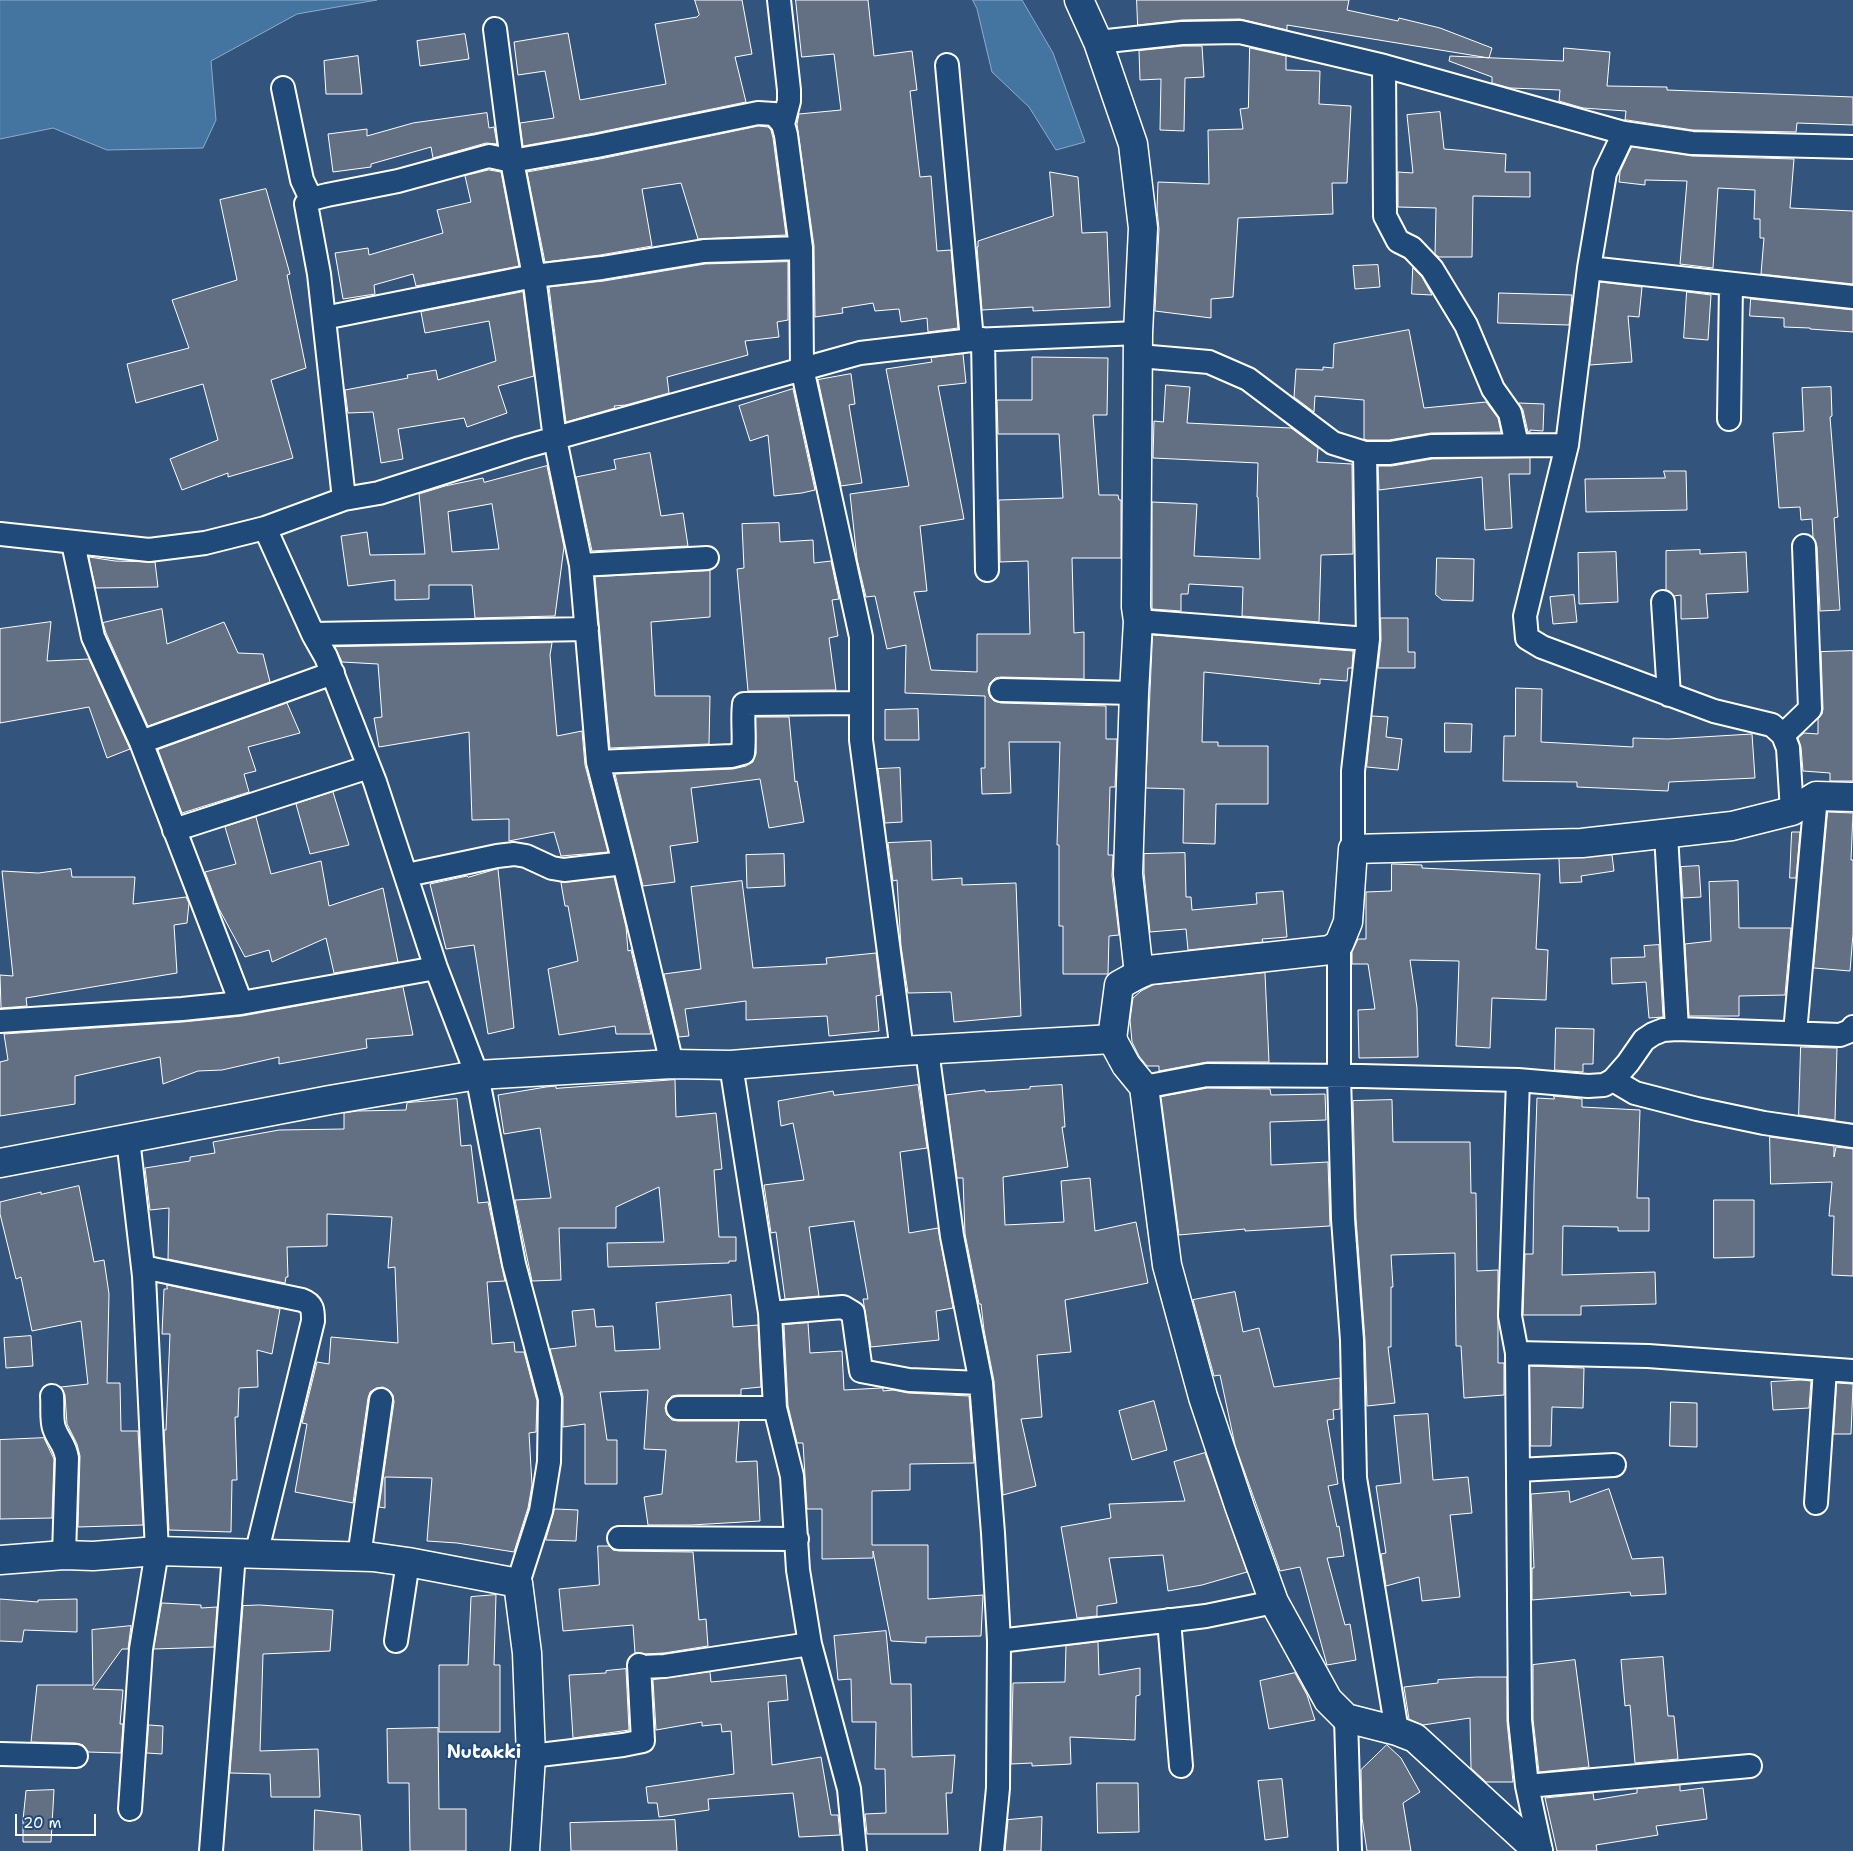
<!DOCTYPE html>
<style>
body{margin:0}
#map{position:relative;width:1853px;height:1851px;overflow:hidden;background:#33557d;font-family:"Shantell Sans",sans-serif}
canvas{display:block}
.scale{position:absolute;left:15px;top:1814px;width:81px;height:22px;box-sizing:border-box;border:2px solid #fff;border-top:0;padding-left:6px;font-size:15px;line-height:18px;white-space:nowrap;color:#fff;-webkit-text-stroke:4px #1f4a7a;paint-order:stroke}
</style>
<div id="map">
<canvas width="1853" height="1851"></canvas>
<div class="scale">20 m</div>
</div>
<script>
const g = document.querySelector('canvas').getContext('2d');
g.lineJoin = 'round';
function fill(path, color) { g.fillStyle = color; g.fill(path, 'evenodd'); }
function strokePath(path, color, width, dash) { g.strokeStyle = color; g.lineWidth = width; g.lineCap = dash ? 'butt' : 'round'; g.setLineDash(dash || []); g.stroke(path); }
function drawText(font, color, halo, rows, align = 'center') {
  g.font = font + ' "Shantell Sans",sans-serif'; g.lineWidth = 4; g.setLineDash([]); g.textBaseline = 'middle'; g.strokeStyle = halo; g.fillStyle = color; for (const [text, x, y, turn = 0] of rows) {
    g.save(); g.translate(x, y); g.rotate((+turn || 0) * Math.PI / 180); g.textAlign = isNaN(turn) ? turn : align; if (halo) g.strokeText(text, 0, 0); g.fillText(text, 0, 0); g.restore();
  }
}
const water = new Path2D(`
 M0,0H377L297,14L211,61L216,120L203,148L107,150L53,128L0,139Z
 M973,0H1022L1053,53L1085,142L1056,150L1029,107L992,72L977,9Z`);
const building = new Path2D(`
 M695,0H742L752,54L735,57L746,102L595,133L523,146L520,123L554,118L545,71L518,75L514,42L568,33L580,100L666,84L655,24L697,17L699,15Z
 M796,0H868L874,56L912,51L917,90L910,91L920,177L931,176L937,251L951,250L958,328L928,332L927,318L901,322L899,309L875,311L873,303L842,308L843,313L815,317L814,246L797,124L799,114L841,110L834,54L802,57Z
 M1137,0H1349L1347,10L1398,21L1399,18L1440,28L1492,48L1489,58L1287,25V30L1240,19L1182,20L1138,25Z
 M465,34L469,59L420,66L417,41Z
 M1183,46H1202L1204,77L1185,78L1184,131L1160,130L1161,79L1140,80L1139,51Z
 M1250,48L1286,56V70L1320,71L1319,104L1351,106L1347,183H1332L1333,214L1238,218L1233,297L1211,299V318L1155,311L1159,229L1157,210L1158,182L1209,184L1208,130L1243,129L1240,109L1248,108Z
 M1564,48L1610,52L1607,86L1667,87V90L1853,97V125L1797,123L1796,132L1693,130L1627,120H1625L1626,111L1583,108L1559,101L1560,90L1510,88L1492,83V77L1449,61L1450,56L1563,61Z
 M358,56L362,94H326L324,61Z
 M1440,112L1444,149L1506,154L1505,172H1530V197L1473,196L1472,257H1439L1435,254L1436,208L1398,207V172L1413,173L1407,115Z
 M487,113L489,128L494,127L497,144L486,143L433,158L431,147L371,164V167L333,172L328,134L367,129V136L413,123Z
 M759,126L768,127L771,130L773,138L786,235L698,239L681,183L642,189L652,246L600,255L545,262L527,172L600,159Z
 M1632,147L1692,156L1794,159L1790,208L1853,211V284L1761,274L1764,238H1760V219H1754L1755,190L1718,188L1713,268L1680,264L1687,181L1645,180V185L1619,182L1620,172Z
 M489,170L501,172L519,266L416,286L413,274L374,285L375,294L343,299L335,253L368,248L369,255L443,233L437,210L471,202L465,176Z
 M1050,172L1078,177L1082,233L1107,232L1110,307L1033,311V307L982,310L977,247H978V241L1053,216Z
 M266,189L290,274L287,275L306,368L271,380L293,458L228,477V473L182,490L170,459L218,440L203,384L136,403L127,364L189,348L172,300L237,280L220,200Z
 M788,262V320L777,322L779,337L745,341L748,355L667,377L669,393L626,405L614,406L615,408L566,422L549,287L604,281L705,264Z
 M1378,265L1380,287L1355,289L1353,266Z
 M1413,268L1422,277L1432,295L1412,294Z
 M1600,282L1642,287L1639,317L1628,316L1632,362L1590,365Z
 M523,292L534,376L498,386L507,413L467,427L464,418L398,429L403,459L381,463L373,412L348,413L345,390L408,378L407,375L436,370L438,380L496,361L489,321L425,333L421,312Z
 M1687,292L1711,295L1708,340L1684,338Z
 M1499,293L1572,295L1569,325L1498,323Z
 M1751,299L1853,310V332L1810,329V328L1784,327V318L1750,316Z
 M1409,330L1424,408L1486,402L1498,418L1501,432L1431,433L1389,440H1367L1364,439V400L1315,396L1314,412L1294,397L1296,369L1323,370V367L1333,368L1334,344Z
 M963,354L966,383L938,386L964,519L920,526L927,591L914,592L931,670L977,672V634H1030L1028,561L1000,562L999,500L1063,498L1059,434H998L997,400H1032V357L1108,358L1107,415H1093L1099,495H1118L1119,500H1121V558H1072L1074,633L1084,632V679L1001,677L995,678L990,683L988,690L990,697L994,701L1001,703L1106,706V739H1117L1115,787H1110L1108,855H1113L1112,876L1119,935L1109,936L1108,974H1063V926H1059V845H1057L1060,742H1009L1011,793L982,794L981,768H985V696L905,693L906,645L887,649L875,596L866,597L857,559L850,494L909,486L886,369L932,362L931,358Z
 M851,374L855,404L849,405L862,483L841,486L818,380Z
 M1166,385L1190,387L1187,423L1291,428L1318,448L1317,462L1352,464L1353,554L1321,555L1319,622L1242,616L1243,587L1189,584L1188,594H1181V611L1152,609V502L1197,504L1194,556L1260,559L1258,497H1257L1258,463L1153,458L1154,421L1163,422Z
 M1831,387L1832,416L1830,417L1838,517L1834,518L1840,610L1820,611L1817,546L1813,537L1812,519L1801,520L1800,507L1779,508L1773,433L1804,431L1802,388Z
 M793,389L815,490L802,493L774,496L768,435L750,441L739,406Z
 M1519,403L1544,404L1543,431L1530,430V432H1528L1523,410Z
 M650,453L661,516L683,513L688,546L592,551L576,477L616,469L614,460Z
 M1530,458V474H1509L1512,528L1485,530L1482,477L1379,490L1378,466H1392L1432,459Z
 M547,466L564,547L555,616L475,618L472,585H429V599L395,600V580L348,586L341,536L367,532L370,555L425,554L419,494L445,486L483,478L484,482ZM492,504L499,549L452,552L448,512Z
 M1664,471H1686L1687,510L1586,512L1585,479L1665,478Z
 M779,523L780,542L813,540L814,563L831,561L839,599L832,600L838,636L829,638L836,690L748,691L737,569L744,568L742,524Z
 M1700,550V554L1746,552L1748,592L1706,594L1708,618L1681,619V595L1674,596L1666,590V551Z
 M1616,552L1618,602L1579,604L1578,553Z
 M89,557L115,561L155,562L158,587L96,588Z
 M1437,558L1474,559L1473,601L1442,600L1436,595Z
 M710,571V617L651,622L655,696H710L709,744L610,748L595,577Z
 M1574,595L1577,622L1553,624L1550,597Z
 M162,609L167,644L224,622L238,653L263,654L270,682L148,726L106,633L103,623Z
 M1381,618H1408V652H1415V668H1378L1381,640Z
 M51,622L47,661L89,659L130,749L107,758L89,707L0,723V629Z
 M1153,635L1353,651L1352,668H1348L1347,681L1320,679V684L1204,672L1202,742H1218V746H1268V804H1216L1215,844L1183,843L1184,789L1146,788Z
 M552,643L550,655L557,736L582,731L585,765L608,852L561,856L554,832L509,841V819L472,820L469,732L379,747L374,718L382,717L378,664L342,662L335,647Z
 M1853,651V781H1830V773L1803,771L1801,747L1798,738L1804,733L1818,734V719L1822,714L1823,709L1821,652Z
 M1516,688L1542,689L1541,742L1633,747V738L1668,739L1752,734L1755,778L1669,782L1668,791L1577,787V782L1503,781L1504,736H1515Z
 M287,703L300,733L248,747L256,771L244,774L249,792L182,813L158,750Z
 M918,709L919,740H885V710Z
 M1372,716L1388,717L1386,737L1402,739L1398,770L1367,767Z
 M756,717H789L795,782L797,781L804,822L769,828L760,779L691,788L698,842L670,846L675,882L643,886L615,774L733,769L746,766L753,762L756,754Z
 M1445,723L1472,724L1471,752H1445Z
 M900,768L902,822L885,823L878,769Z
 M333,792L349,845L310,854L296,804Z
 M1828,812L1853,813L1851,860H1853V934L1850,971L1814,968Z
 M256,817L271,874L321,861L329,906L383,888L398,962L334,973L326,938L272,962L269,950L245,957L219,909L205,872L236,864L225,827Z
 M1792,832H1800L1796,878H1790Z
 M931,841L932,880L962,878V885L1016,883L1021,1016L954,1022L951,992L908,993L901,946L897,880L893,881L888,843Z
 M1185,853L1186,897H1191L1192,910L1257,904L1256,893L1283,891L1287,937L1262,939L1263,942L1188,950L1186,929L1150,932L1144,873V854Z
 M784,854L785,886L747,888L746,855Z
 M1612,855L1614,871L1581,876L1582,882L1560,883L1559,859Z
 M1392,864L1422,865V868L1540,874L1536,949L1548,950L1546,1000L1492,998L1490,1048L1456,1046L1459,961L1410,960L1417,1008L1418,1057L1359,1058L1358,1010L1375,1009L1368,964H1352V952L1358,939H1366V892L1391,891Z
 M1699,866L1701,897L1683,898L1681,867Z
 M71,869L72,877H135L133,904L186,897L189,903L187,923L174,925L177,973L26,998L27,1006L1,1008L0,975L13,976L2,871L38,873Z
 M498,869L514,1028L488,1034L474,945L446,949L430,884L467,876L468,877Z
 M614,877L626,927L628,951L631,950L651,1034H616L615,1026L559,1035L548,969L578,961L568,906H565L561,883Z
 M742,881L753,968L827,964L826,958L876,953L881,995L876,996L879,1031L829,1036L827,1016L746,1020V1001L685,1009L689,1036L679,1037L664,974L701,969L691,887Z
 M1738,881L1739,928H1791L1785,995L1739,996V1016H1689L1685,944L1711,941L1709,882Z
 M1659,945L1663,1017L1649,1018L1646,982L1612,984L1611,958L1645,957L1644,946Z
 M1265,973L1269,1062H1207L1159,1071V1066H1147L1139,1056L1132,1042L1130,1020L1133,998L1141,991L1153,985Z
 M403,987L413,1035L366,1039L367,1048L279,1064V1057L222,1070L198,1071L163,1084L160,1057L75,1076V1104L0,1116V1062L8,1060L4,1034L183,1022L242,1016Z
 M1556,1028L1594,1029L1593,1064H1583V1072L1555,1070Z
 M1801,1047L1837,1048L1835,1120L1799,1115Z
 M675,1080L676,1117L716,1113L722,1169L714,1170L719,1237H736V1261H729V1263L608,1267L607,1243L664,1242L659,1187L616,1207V1228H559L561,1280L532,1281L515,1200L551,1198L540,1128L504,1134L498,1095L546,1087L556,1086V1088Z
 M918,1085L927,1148L900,1152L909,1233L938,1228L953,1308L936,1311L939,1340L871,1347L863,1299H868L854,1221L809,1227L819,1296L785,1299L776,1232L771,1233L764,1185L804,1180L793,1123L781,1126L778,1101L833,1091L834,1095Z
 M1062,1085L1065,1127H1062L1068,1167L1003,1177L1005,1225L1064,1222L1061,1181L1090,1178L1095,1231L1136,1222L1148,1283L1065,1300L1071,1352L1037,1355L1042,1417L1021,1419L1036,1486L1003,1495L994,1381L984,1330L981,1304H979L965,1234L963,1178H957L946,1095L985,1090V1092L1030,1089V1087Z
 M1208,1088L1270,1089L1271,1095L1325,1094L1326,1120L1270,1122L1271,1165L1328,1162L1330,1226L1245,1231V1229L1179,1235L1161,1097Z
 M1554,1096L1582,1099V1107L1640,1110L1637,1198H1649V1231H1618V1227L1563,1226L1562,1275L1655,1272L1656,1304L1581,1306V1315H1523L1525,1254H1533L1534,1186L1537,1098L1554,1099Z
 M457,1099L461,1146L471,1145L478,1203L488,1202L505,1281L487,1282L492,1344L514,1342L515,1352H524L537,1401L536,1432L529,1433L532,1485L528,1508L514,1552L457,1543L427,1541L432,1478L385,1477V1508L379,1507L394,1402L393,1395L389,1390L383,1387L376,1388L370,1392L368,1398L353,1503L295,1492L307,1424L302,1423L317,1362L329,1364L331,1337L398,1343L395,1267L388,1268L392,1217L327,1214V1246L287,1247L288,1277H286L285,1283L168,1259L169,1208L150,1210L145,1168L190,1161V1157L215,1153L213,1142L279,1130L344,1129V1113L357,1111L406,1110L407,1103Z
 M1392,1100L1393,1142H1470L1471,1193H1476L1477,1271L1498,1270V1363H1504V1395L1464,1398L1461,1346H1456L1455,1253L1391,1255L1393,1287H1391V1347H1388L1395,1403L1367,1406L1365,1340L1356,1218L1353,1101Z
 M1770,1137L1834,1146V1157L1836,1147L1853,1149V1276L1832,1275L1834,1216H1829L1832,1182L1771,1184Z
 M79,1186L94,1262L104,1260L109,1294L107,1383H120L121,1431H138L143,1525L78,1527L80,1456L77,1444L67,1424L65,1395L61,1387L88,1384L81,1321L32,1331L21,1277L16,1279L0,1214V1202L41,1192V1194Z
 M1714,1200H1754V1257L1714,1258Z
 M167,1285L280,1309L272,1354L257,1350L258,1387L239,1388L238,1417H235L237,1480H232L231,1532L169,1530L164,1430H166L170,1334H162L164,1289H167Z
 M1235,1292L1243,1332L1259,1328L1274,1387L1340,1378V1409L1333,1410L1334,1419L1327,1420L1338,1484L1328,1486L1337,1527L1339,1526L1344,1556L1327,1558L1345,1625L1350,1624L1356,1660L1327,1665L1300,1567L1280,1571L1235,1445L1220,1375L1214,1376L1193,1300Z
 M731,1295L733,1327L758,1325L761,1387L741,1389V1395H678L672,1396L667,1401L665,1408L667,1415L672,1420L678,1421H739L736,1462L757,1461L760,1521L691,1525H648L644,1497L662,1494L666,1450L644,1449L648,1390L600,1392L607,1440H617V1484H585V1424L563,1427V1396L550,1349L576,1346L572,1311L594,1309L596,1327L613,1326L615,1351L660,1349L656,1303Z
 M808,1323L810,1353L842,1351L844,1390L881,1388H883V1391L893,1390L908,1393L969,1396L974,1463L910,1464V1490L872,1491V1545H928V1599L983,1595L981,1636L926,1637V1643L891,1641L873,1551V1558L822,1559V1509H807L803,1443H797L788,1406L784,1325Z
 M31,1336L33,1366L6,1368L4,1338Z
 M1530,1366L1584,1368L1583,1408L1552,1407L1551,1446H1531Z
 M1802,1380L1811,1381L1809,1408L1773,1410L1771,1382Z
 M1837,1383L1853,1384L1851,1434H1834Z
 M1154,1401L1167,1450L1132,1460L1119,1411Z
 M1671,1402L1697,1403V1447L1670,1446Z
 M1428,1414L1433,1480L1468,1477L1472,1513L1450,1515L1460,1597L1422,1601L1419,1577L1386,1586L1381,1554L1386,1553L1376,1486L1401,1483L1394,1416Z
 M44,1438L54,1459L52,1518L0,1519V1440Z
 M1205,1453L1247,1572L1202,1585L1168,1591L1163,1555L1109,1558L1117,1603L1097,1606V1616L1077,1618L1061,1527L1111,1518L1109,1504L1185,1501L1174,1462Z
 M1609,1489L1632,1559L1663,1557L1666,1594L1631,1596L1630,1592L1532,1600V1568H1534L1531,1494L1569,1491L1570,1502Z
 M555,1509L578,1510L576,1541L546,1540Z
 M598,1546H609L613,1550L619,1551L693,1552L699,1620L706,1619L708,1646L664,1653L645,1654L635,1653L633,1625L563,1631L559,1589L599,1585Z
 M496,1595L494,1665H500V1732H439V1665H468L471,1597Z
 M0,1599L38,1602V1600L77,1599V1632L24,1630L22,1642L0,1641Z
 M162,1603L201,1605V1608L217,1607L214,1647L154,1649Z
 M260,1605L333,1610L330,1651L263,1654L260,1751L318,1749L320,1797H271L270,1774L230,1773L243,1606Z
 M131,1626L128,1649H122L93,1689L123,1690L120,1724H123L121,1753L88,1752L83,1745L76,1743L31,1742L37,1685H93L92,1630Z
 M886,1631L891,1684H911L912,1757L955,1755L952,1793H946L948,1834H867L865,1814L886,1813L885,1769H875L876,1722H852L851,1679L838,1680L834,1636Z
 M1098,1642L1099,1675L1140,1668V1695L1136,1696L1135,1740L1070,1737L1071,1764L1032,1766V1763L1011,1764L1013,1683L1065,1682L1066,1646Z
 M1663,1657L1668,1716H1674L1678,1759L1635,1763L1630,1705L1625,1706L1621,1660Z
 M1575,1660L1589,1767L1539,1772L1533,1719V1665Z
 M626,1669L629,1730L573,1738L569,1675L606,1673V1671Z
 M710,1672L711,1682L786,1675L788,1700L768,1702L772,1765L821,1757L831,1815H838L840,1835L799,1837L793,1793L708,1799L709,1810L659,1817L657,1803H648L646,1787L734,1774L731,1731L722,1732L721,1724L702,1726V1722L656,1730L653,1680Z
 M1295,1673L1307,1695L1315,1720L1269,1729L1260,1681Z
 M1477,1677H1507V1721L1513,1782H1486L1471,1768L1470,1718L1423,1725L1409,1719L1404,1687L1438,1683V1680Z
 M149,1725L163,1726L162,1754L147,1753Z
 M438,1728L439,1809H466V1851H410L409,1783H388L387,1729Z
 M1387,1745L1401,1758L1420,1792L1403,1803L1411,1851H1367L1362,1818L1361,1770Z
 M1282,1779L1288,1837L1265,1840L1258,1781Z
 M1097,1783H1138L1139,1832L1098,1833Z
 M1680,1785V1791L1703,1788L1707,1819L1656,1826L1658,1835L1596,1845L1597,1851H1557L1545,1798L1593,1793L1594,1800L1637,1793V1789Z
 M54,1790L51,1842H23V1820L26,1791Z
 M315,1810L360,1815L362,1851H314Z
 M1042,1817L1041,1851H1005L1008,1820Z
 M675,1820L677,1851H571L570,1823Z`);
const minor = new Path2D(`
 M779,0L789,90V101L783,124
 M495,29L512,161L534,276L555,439L581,565L598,762L624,863L672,1064
 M1098,42L1182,33L1240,32L1384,66L1624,133L1605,173L1589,268L1567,445L1525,616L1527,638L1542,647L1714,711L1772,725L1783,735L1788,748L1792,811
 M947,65L972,340
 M1384,66L1385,216L1398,241L1412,248L1432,269L1466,325L1493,389L1510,413L1517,445
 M283,88L302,180L311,199
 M1624,133L1692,143L1853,147
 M1589,268L1853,297
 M324,318L534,276L602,268L704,251L801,248
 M983,339L987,570
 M1139,356L1209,362L1248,379L1333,443L1365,453H1390L1431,446L1567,445
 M1729,419L1731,284
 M344,499L319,274L306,204L311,199L327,195L398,181L489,156L512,161L597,146L758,113L774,114L783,124L786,135L801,248L802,368L861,637V740L902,1051
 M265,528L313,634L326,657L375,782L436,968L477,1075L514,1264L550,1399L549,1462L541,1511L518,1583
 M0,534L149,550L205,543L265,528L344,499L379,493L520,448L860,353L972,340L1138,333
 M73,543L93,637L141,742L241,1003
 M581,565L707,558
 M1663,602L1669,695
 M1138,621L1368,639
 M313,634L587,629
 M1001,690L1134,693
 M1783,735L1810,709L1804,546
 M141,742L333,673
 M598,762L732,756L743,753C745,736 742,721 744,704L860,703
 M174,830L369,767
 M1666,834L1677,1029
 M1353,849V771L1368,639L1365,453
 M407,875L497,856L514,854L526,856L552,868L564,870L624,863
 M1339,944V1076L1343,1219L1352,1340L1355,1478L1397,1731
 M0,1021L182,1009L241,1003L436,968
 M1795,1033L1816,796
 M927,1050L952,1236L981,1383L993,1533L999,1641L998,1788L992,1851
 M731,1065L770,1313L775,1408L792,1476L798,1570L810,1644L849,1789L855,1851
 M1518,1080L1510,1316L1517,1353L1520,1720L1527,1786L1541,1851
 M1613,1080L1635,1093L1697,1109L1764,1123L1853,1136
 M1144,1087L1207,1075L1361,1076L1518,1080L1588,1086L1604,1085L1613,1080L1628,1063L1644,1040L1653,1034L1663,1030L1677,1029L1840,1035L1850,1031L1853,1027
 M128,1139L144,1276L157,1551L141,1649L130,1809
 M143,1267L302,1300C313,1304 313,1310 313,1321L256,1555
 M770,1313L843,1307L853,1313L861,1371L909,1380L981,1383
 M1517,1353L1648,1356L1853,1371
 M52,1396C53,1406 51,1419 54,1428C58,1440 65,1444 67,1458L64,1555
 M678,1408H775
 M1518,1470L1614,1465
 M1816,1503L1825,1369
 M619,1538L797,1539
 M359,1557L381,1400
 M1169,1620L1181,1766
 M396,1641L408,1562
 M999,1641L1206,1616L1274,1602
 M1346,1718L1350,1851
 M0,1754L76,1756
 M531,1756L623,1745L643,1741L639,1665L641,1667L665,1666L810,1644
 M1527,1786L1750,1766
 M211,1851L234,1554`);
const tertiary = new Path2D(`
 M1079,0L1098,42L1133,144L1143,228L1138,333L1136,607L1138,621L1134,693L1128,874L1139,974
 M1112,1039L1126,1065L1144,1087L1167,1265L1203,1397L1240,1508L1274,1602L1328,1700L1346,1718L1397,1731L1415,1738L1538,1851`);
const secondary = new Path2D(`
 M0,1163L330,1100L477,1075L672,1064L731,1065L902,1051L1112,1039L1119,985L1139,974L1149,970L1330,950L1339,944L1348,922L1353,849L1582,843L1732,826L1792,811L1816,796L1853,797
 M0,1560L64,1555L93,1556L157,1551L373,1557L408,1562L518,1583L527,1653L531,1756L525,1851`);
const quarterNames = [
 ["Nutakki",484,1753]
];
fill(water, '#4474a0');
strokePath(water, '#8facc6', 1);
fill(building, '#636f83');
strokePath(building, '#fff', 1);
strokePath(minor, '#fff', 26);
strokePath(tertiary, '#fff', 31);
strokePath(secondary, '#fff', 31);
strokePath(minor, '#1f4a7a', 22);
strokePath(tertiary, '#1f4a7a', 28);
strokePath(secondary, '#1f4a7a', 28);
drawText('bold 18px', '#fff', '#1f4a7a', quarterNames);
</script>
